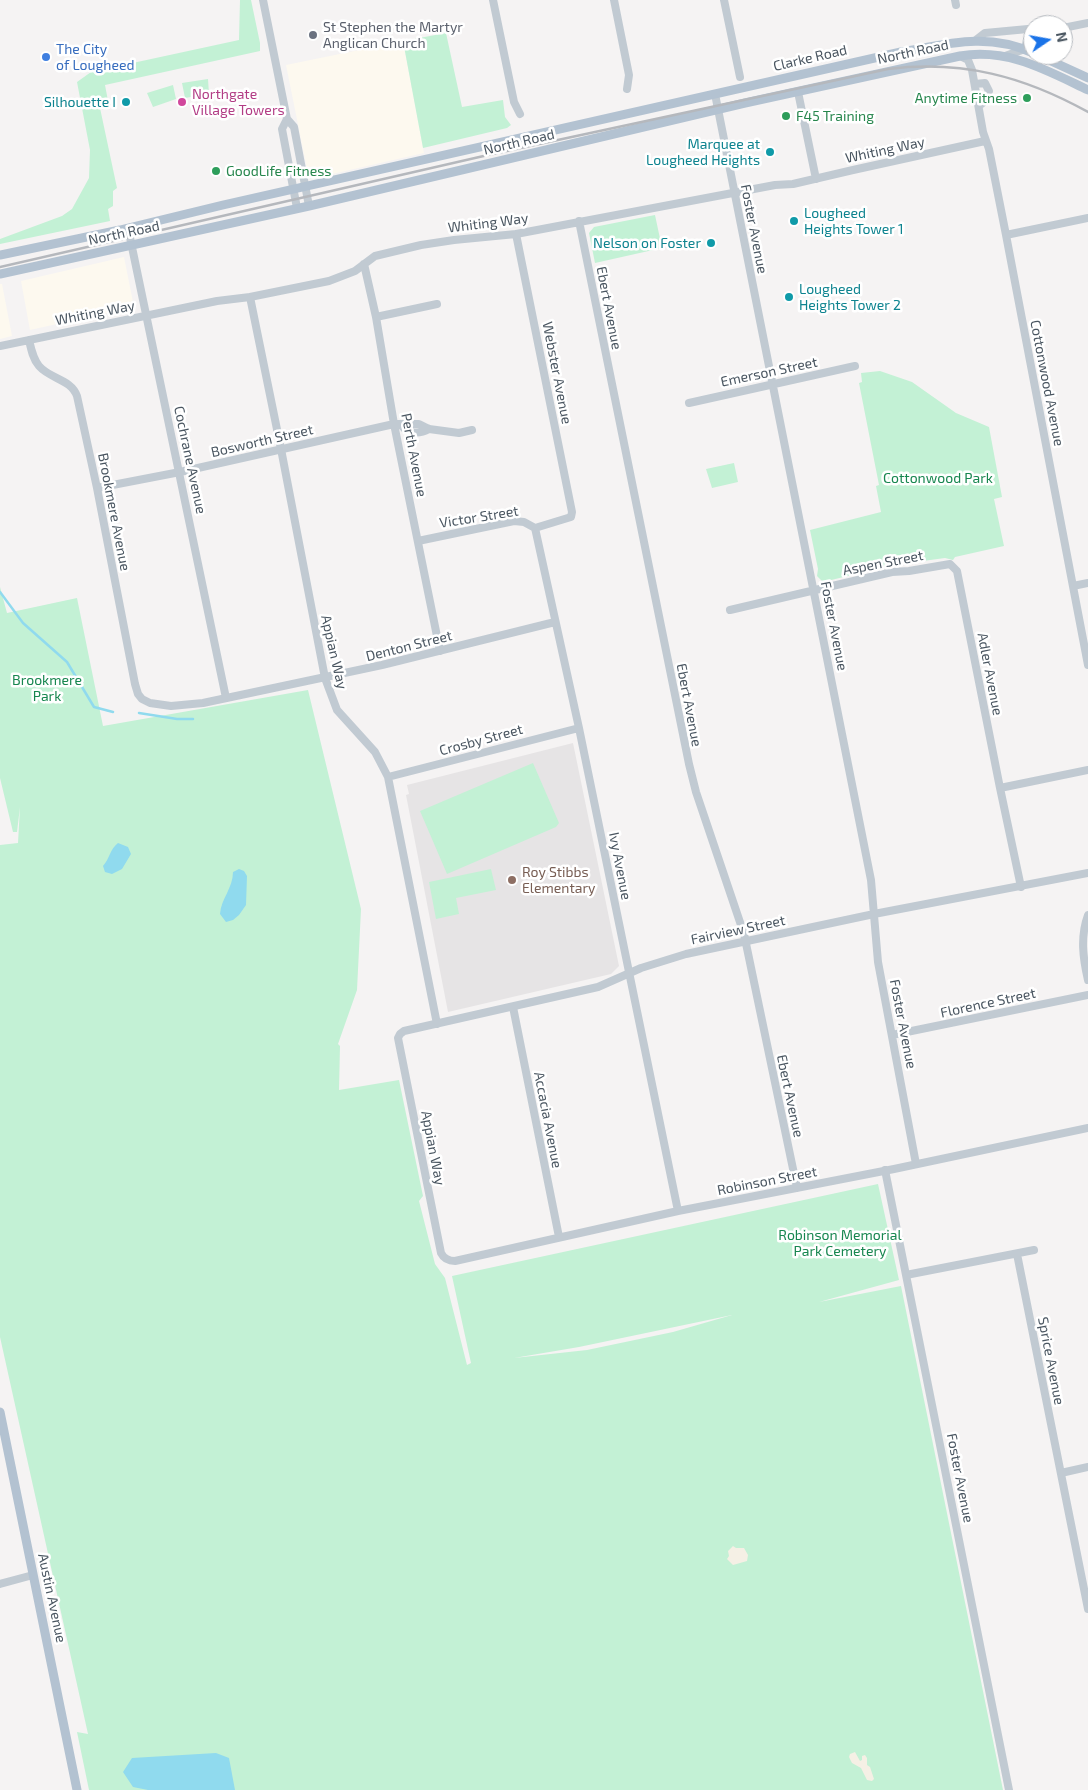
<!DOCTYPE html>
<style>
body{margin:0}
#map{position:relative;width:1088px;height:1790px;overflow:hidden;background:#f5f3f3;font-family:"Exo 2",sans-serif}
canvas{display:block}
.north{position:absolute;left:1023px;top:15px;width:50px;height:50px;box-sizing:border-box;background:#fff;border:1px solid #b7bbc0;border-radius:50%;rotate:78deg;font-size:14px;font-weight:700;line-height:20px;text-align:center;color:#4a5661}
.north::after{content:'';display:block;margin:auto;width:18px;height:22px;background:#1a73e8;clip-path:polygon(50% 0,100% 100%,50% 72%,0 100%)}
</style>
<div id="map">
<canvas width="1088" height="1790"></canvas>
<div class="north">N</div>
</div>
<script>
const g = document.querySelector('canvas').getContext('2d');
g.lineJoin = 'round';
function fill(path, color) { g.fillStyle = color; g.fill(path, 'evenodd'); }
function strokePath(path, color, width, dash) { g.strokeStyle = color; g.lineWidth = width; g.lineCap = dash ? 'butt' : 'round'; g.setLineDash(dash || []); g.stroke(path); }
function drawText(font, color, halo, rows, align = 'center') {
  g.font = font + ' "Exo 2",sans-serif'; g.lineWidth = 5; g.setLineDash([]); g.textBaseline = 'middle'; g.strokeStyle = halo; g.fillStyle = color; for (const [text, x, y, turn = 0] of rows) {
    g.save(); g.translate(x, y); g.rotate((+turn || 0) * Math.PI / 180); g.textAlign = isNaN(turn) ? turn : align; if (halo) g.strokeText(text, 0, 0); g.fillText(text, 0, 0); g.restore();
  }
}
const commercial = new Path2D(`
 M403,41L424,153L319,177L311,175L307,169L286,65Z
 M124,257L134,307L30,330L21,281Z
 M0,284H2L12,336L0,339Z`);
const education = new Path2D(`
 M573,743L619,966L611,974L448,1012L406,795L409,794L407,785Z`);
const green = new Path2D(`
 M240,0H251L260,43V51L105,85L109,106L100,108L117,188L113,191V206L108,209L110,221L0,244V239L62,216L72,209L89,178L90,150L77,82L91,72L239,40Z
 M446,33L462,107L503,100L505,117L511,125L507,128L423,148L403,41Z
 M208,79L209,94L185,98L182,83Z
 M173,85L176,99L153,107L147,93Z
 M655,215L662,248L595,263L589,233L594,227Z
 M880,371L912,382L956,413L989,427L1002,497L994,499L1004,546L955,557L953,560L945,558L893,565L823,582L817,576L818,569L810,530L881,512L876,486L879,485L859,383L862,382L861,373Z
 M734,463L738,482L712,488L706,469Z
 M0,587L7,613L77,598L103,726L308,690L361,909L357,990L338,1044L340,1046L339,1090L399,1080L423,1196L419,1201L435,1264L445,1278L467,1365L471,1363L452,1276L878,1184L899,1280L819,1302L901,1286L1003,1790H89L77,1732L88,1734L0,1337V845L18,843L20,807L17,832H13L0,778ZM732,1315L673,1332L587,1350L514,1358L579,1347Z
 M533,763L559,823L556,827L447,874L420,811Z
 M491,869L496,890L456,898L459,914L436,919L429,882Z`);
const sand = new Path2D(`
 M733,1546L736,1548H744L748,1555L747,1561L733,1565L727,1559L729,1556L728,1551Z
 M855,1752L860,1761L862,1760V1756L865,1755L867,1758V1765L870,1767L874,1779L872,1781L867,1780L861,1768L852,1763L849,1757L850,1754Z`);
const water = new Path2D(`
 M118,843L128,847L131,854L122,869L112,874L105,872L103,866C110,858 110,849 118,843Z
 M239,869L244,871L247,876L246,905L239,915L233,920L226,922L220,914C221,899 233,888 233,872Z
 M216,1753L229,1758L235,1790H148L133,1787L123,1772L132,1758Z`);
const stream = new Path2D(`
 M0,592L23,623L67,662L94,707L113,712
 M139,713L177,719H193`);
const minor = new Path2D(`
 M263,0L287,119L294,127L309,206
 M493,0L514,102L520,114
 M614,0L629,75L627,89
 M724,0L740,77
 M955,0L956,5
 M1063,28L1088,23
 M976,40L985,33L1028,29L1033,32
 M960,56L968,60L972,70L983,132L989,149L1006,235L1088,665
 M1005,56L1025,49L1027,40L1032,32
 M975,84L985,83L989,91L984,102L979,106
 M798,92L816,179
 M715,94L871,880L878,962L916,1164
 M287,119L282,129L297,208
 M579,221L689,764L696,792L744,934L797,1188
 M128,228L226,698
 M1006,235L1088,218
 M364,264L376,317L394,424L440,651
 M250,297L281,449L325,678L337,710L375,752L388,777L437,1024
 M376,317L437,304
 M29,340C31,349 33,359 39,366C50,379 71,379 77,396L97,488L135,684L138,694L142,699L150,703L171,706L203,703L382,665L555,622
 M0,346L217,301L250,297L329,281L355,271L375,256L421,245L454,240L516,234L775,185L793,184L853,170L985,141
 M689,403L855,366
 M402,426C408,434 420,434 429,429
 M97,488L180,472L394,424H419L429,429L459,433L472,430
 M535,528L579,728L678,1211
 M418,541L514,521L524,522L535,528L571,517L572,512L516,234
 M1073,586L1088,583
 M730,610L892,572L909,571L950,564L957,571L1000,788L1088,770
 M388,777L579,728
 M1000,788L1021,887
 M1088,873L874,914L686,954L641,968L598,987L404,1031L400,1034L398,1038L441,1253C444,1259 449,1261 455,1261L678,1211L894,1169L1088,1128
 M1088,915C1080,937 1083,958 1088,980
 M513,1007L559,1237
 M892,1035L1088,995
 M885,1170L1009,1790
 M1017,1254L1088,1609
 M906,1275L1034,1250
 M1061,1473L1088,1467
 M0,1584L33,1575`);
const major = new Path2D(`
 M1038,55L1088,78
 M0,255L120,230L223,205L901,52C947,44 988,32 1033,53
 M0,274L309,206L745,103L960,56C1008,48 1046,70 1088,90
 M0,1412L77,1790`);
const rail = new Path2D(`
 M0,267L488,155L888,69C962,60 1023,76 1088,112`);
const markers = [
 [313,35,5,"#6b7280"],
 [46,57,5,"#3f7fe0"],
 [1027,98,5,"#2e9e5b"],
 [126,102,5,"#0f9aa8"],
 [182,102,5,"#d1479c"],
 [786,116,5,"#2e9e5b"],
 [770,152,5,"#0f9aa8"],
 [216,171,5,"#2e9e5b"],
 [794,221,5,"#0f9aa8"],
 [711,243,5,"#0f9aa8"],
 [789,297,5,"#0f9aa8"],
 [512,880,5,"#8d6e63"]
];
const worshipNames = [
 ["St Stephen the Martyr",323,27],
 ["Anglican Church",323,43]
];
const shopNames = [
 ["The City",56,49],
 ["of Lougheed",56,65]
];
const streetNames = [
 ["North Road",913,52,-12],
 ["Clarke Road",810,58,-13],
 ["North Road",519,142,-13],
 ["Whiting Way",885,150,-12],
 ["Whiting Way",488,223,-7],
 ["Foster Avenue",754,229,79],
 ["North Road",124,233,-12],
 ["Ebert Avenue",609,308,79],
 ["Whiting Way",95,313,-11],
 ["Emerson Street",769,372,-12],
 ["Webster Avenue",557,373,79],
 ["Cottonwood Avenue",1047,383,79],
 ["Bosworth Street",262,441,-13],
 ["Perth Avenue",414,455,79],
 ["Cochrane Avenue",190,460,78],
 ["Brookmere Avenue",114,512,79],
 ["Victor Street",479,517,-9],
 ["Aspen Street",883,563,-11],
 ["Foster Avenue",834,626,79],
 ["Denton Street",409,646,-14],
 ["Appian Way",334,652,77],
 ["Adler Avenue",990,674,79],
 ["Ebert Avenue",689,705,79],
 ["Crosby Street",481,740,-15],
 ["Ivy Avenue",620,866,79],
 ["Fairview Street",738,930,-12],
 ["Florence Street",988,1003,-12],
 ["Foster Avenue",903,1024,79],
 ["Ebert Avenue",790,1096,78],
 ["Accacia Avenue",548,1120,79],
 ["Appian Way",433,1148,79],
 ["Robinson Street",767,1181,-11],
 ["Sprice Avenue",1051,1361,79],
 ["Foster Avenue",960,1478,79],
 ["Austin Avenue",52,1598,78]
];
const hotelNames = [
 ["Northgate",192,94],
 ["Village Towers",192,110]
];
const leisureNames = [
 ["Anytime Fitness",1017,98,"right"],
 ["F45 Training",796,116],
 ["GoodLife Fitness",226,171]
];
const cultureNames = [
 ["Silhouette I",116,102],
 ["Marquee at",760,144],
 ["Lougheed Heights",760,160],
 ["Lougheed",804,213,"left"],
 ["Heights Tower 1",804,229,"left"],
 ["Nelson on Foster",701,243],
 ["Lougheed",799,289,"left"],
 ["Heights Tower 2",799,305,"left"]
];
const parkNames = [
 ["Cottonwood Park",938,478],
 ["Brookmere",47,680],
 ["Park",47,696],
 ["Robinson Memorial",840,1235],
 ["Park Cemetery",840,1251]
];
const educationNames = [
 ["Roy Stibbs",522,872],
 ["Elementary",522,888]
];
fill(commercial, '#fdf9ef');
fill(education, '#e6e4e5');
fill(green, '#c3f1d5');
fill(sand, '#f5f0e5');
fill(water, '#90daee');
strokePath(stream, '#90daee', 2.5);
strokePath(minor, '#c1cad2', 8);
strokePath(major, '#b3c2d1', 9);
strokePath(rail, '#b5b8bd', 2.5);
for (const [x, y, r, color] of markers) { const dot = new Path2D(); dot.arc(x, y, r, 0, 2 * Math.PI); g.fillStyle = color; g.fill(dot); strokePath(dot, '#fff', 2); }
drawText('14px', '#5b616d', '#fff', worshipNames, 'left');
drawText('14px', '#366cbe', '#fff', shopNames, 'left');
drawText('14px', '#4a5661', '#fff', streetNames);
drawText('14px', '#b23c85', '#fff', hotelNames, 'left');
drawText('14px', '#27864d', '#fff', leisureNames, 'left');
drawText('14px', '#0d838f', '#fff', cultureNames, 'right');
drawText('14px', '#17864f', '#fff', parkNames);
drawText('14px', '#785e54', '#fff', educationNames, 'left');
</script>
